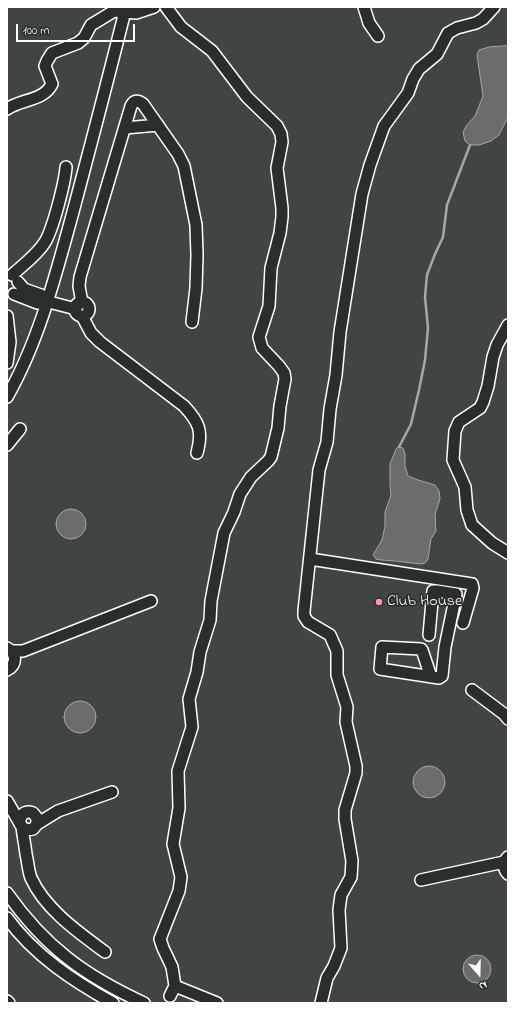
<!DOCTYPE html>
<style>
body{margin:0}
#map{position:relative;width:515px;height:1010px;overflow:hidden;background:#2a2d2e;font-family:"Indie Flower",sans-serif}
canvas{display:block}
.frame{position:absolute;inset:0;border:8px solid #fff;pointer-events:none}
.north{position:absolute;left:459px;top:954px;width:40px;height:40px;-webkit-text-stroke:3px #2a2d2e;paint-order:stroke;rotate:160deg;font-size:11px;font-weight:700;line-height:16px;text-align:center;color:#fff}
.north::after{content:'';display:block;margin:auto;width:14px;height:18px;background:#fff;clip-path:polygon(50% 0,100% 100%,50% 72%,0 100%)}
.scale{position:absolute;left:16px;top:24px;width:119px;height:18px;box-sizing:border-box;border:2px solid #fff;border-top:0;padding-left:5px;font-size:12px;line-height:14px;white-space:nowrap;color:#fff;-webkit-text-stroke:3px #2a2d2e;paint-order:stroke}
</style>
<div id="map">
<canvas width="515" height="1010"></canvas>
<div class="frame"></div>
<div class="north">N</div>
<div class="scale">100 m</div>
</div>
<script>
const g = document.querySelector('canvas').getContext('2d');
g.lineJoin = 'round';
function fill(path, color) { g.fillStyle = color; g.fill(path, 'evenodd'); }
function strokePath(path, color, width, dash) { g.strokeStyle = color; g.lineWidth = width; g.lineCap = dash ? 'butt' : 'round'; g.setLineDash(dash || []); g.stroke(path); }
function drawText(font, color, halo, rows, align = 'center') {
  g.font = font + ' "Indie Flower",sans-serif'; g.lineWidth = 3.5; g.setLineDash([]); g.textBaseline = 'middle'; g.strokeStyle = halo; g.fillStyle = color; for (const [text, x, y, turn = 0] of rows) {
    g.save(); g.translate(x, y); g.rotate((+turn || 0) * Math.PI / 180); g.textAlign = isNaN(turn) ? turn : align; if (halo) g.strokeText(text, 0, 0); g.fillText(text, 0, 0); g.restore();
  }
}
const green = new Path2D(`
 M7,7H508V1003H7Z`);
const water = new Path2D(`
 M508,46V117L499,135L491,141L479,145H470L465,141L463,132L467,125L475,116L483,96L477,55L479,50L489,47Z
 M399,447L403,448L405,454V466L408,476L418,480L435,485L439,491L440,499L435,515L436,531L431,539L428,559L425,563L420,564L396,561L381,560L376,559L373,555L382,540L385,526V512L391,495L390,484V464L396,449Z
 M56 524a15 15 0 1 1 30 0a15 15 0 1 1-30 0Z
 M64 717a16 16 0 1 1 32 0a16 16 0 1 1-32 0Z
 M413 782a16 16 0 1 1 32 0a16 16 0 1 1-32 0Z
 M463 969a14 14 0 1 1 28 0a14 14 0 1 1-28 0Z`);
const stream = new Path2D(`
 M399,447L411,424L419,390L425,360L428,328L425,297L427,275L435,254L443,237L447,205L470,145`);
const minorTunnel = new Path2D(`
 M165,1003L170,996`);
const minor = new Path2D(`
 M166,7L181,27L212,51L247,97L277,126L281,134L282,142L277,168L282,208V217L280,233L271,268L269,306L259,337L262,348L279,366L284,373L285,379L280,406L278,428L271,457L268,461L251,477L240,494L234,512L224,533L211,601L210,620L200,652L197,672L189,699L192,727L178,771L179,808L173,844L181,877L179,891L160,939L163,948L172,967L175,986L170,996
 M364,7L369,23L378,36
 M7,109C21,99 44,101 52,84L45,66L47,61L52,53L78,43L84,38L91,25L114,11L136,13L154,7
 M125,128L158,125
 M12,275C23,265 37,255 45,242C53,229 65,182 66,167
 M18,282L24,289L41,295L49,302L76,309
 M14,294L37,303L49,302
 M75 309a7 7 0 1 1 14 0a7 7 0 1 1-14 0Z
 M82,303L79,286L80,277L131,106C134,100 138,100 143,104L178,154L184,166L196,225L197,255L196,288L192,322
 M7,316L10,342L7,363
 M82,316L91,333L100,342L184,406C199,422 203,431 197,453
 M508,325L497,345L493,357L488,386L483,402L480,408L459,422L455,431L453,460L465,487L467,510L472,525L492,543L508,553
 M7,397C39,341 56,274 73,212C91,144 109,76 126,7
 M7,445L20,429
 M310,559L472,584L473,588L463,623
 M421,649L382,647L380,669L439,678L442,676L445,647L456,594L437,591H433L429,635
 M422,650L431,677
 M12,651H23L151,601
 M7,670C17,665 17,653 7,648
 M472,690L504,714L508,719
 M7,801L22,827C25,830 28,830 33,829L37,824V818L33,813C25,810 19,815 20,824
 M37,824L58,811L112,792
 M22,827C23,836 25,845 26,854C28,862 28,870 31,878C45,909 78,932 105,952
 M508,857C503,862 503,868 508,874
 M421,880L504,862
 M7,893C45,947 85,976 144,1003
 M7,918C34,955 73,981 113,1003
 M175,986L217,1003
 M7,1001L9,1003
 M321,1003L327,978L334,966L341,948L339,910L341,895L351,877L352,861L345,819V810L356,773V766L346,722L347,707L337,675V651L330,635L308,622L304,616V611L319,470L327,442L330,409L336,375L340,332L362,194L370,165L384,126L408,93L413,79L419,69L437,54L448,33L457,28L476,23L483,19L494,7`);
const markers = [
 [379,602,4,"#ff9aa2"]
];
const poiNames = [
 ["Club House",387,602]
];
fill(green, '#414445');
fill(water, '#6a6c6d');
strokePath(water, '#a6a7a7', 1);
strokePath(stream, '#a6a7a7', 2.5);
strokePath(minorTunnel, '#3f4243', 11, [11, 5.5]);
strokePath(minor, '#fff', 14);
strokePath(minor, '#2a2d2e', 11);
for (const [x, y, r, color] of markers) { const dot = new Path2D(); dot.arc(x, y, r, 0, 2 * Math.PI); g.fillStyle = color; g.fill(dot); strokePath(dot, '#2a2d2e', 1.5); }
drawText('16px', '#fff', '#2a2d2e', poiNames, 'left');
</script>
